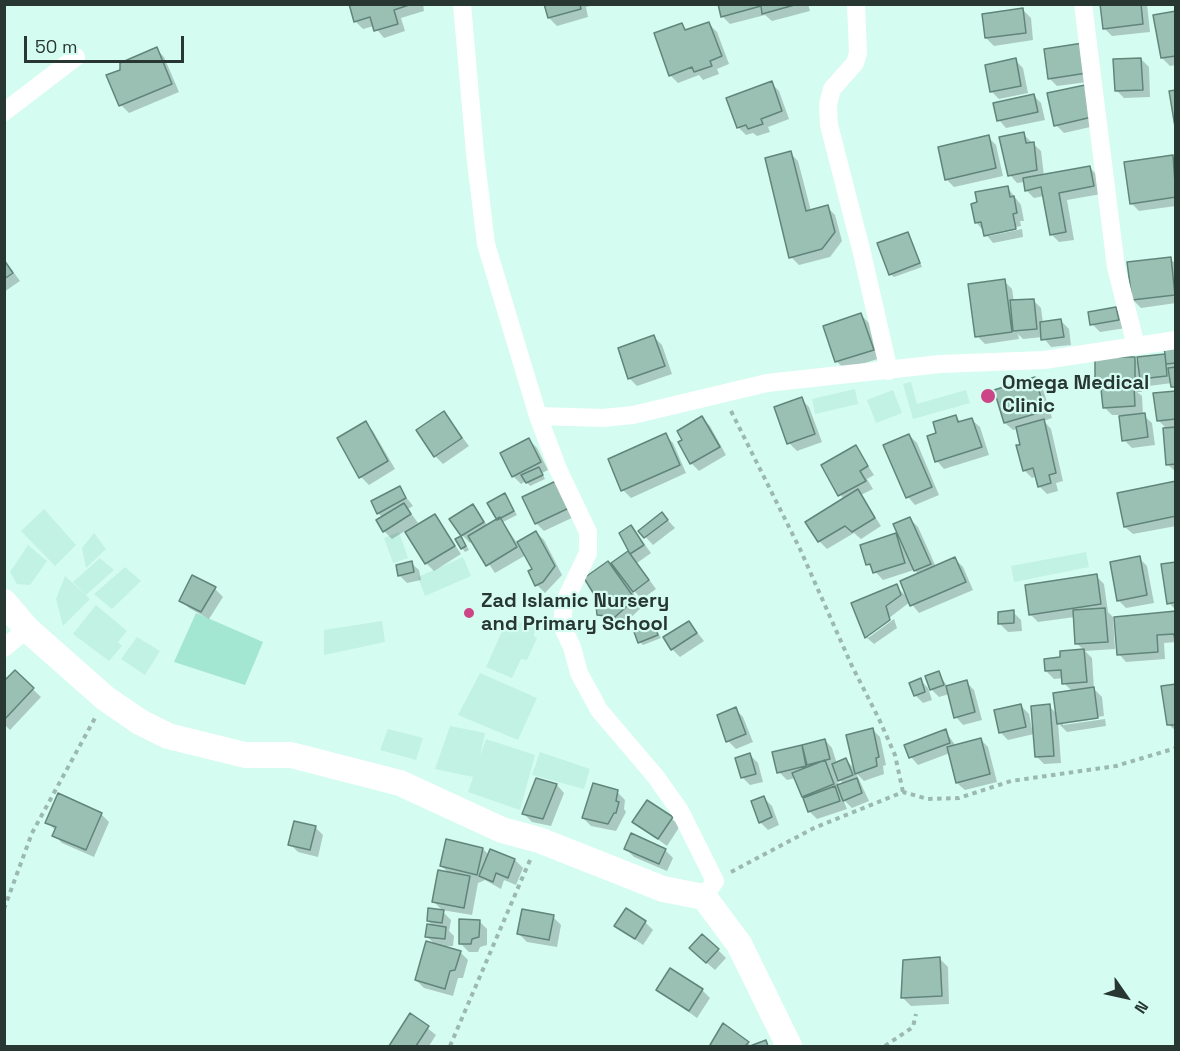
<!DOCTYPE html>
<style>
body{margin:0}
#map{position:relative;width:1180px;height:1051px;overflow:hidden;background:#d5fcf0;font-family:"Space Grotesk",sans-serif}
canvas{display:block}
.frame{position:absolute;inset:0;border:6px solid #283732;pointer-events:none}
.north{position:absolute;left:1096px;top:967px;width:60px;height:60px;-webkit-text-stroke:4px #d5fcf0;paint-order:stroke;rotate:124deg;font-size:16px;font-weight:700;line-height:24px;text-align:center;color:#283732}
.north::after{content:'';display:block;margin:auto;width:21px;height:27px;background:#283732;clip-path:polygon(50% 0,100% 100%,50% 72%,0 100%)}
.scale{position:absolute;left:24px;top:36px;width:160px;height:27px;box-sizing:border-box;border:3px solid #283732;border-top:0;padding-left:8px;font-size:18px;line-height:21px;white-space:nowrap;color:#283732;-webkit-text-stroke:4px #d5fcf0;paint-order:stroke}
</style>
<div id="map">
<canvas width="1180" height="1051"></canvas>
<div class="frame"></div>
<div class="north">N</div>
<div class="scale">50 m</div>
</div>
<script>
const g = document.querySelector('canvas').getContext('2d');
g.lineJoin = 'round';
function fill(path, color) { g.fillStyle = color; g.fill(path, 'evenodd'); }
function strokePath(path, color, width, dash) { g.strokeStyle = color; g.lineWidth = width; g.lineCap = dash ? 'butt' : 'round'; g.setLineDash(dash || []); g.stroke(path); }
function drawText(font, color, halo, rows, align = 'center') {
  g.font = font + ' "Space Grotesk",sans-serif'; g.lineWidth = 4.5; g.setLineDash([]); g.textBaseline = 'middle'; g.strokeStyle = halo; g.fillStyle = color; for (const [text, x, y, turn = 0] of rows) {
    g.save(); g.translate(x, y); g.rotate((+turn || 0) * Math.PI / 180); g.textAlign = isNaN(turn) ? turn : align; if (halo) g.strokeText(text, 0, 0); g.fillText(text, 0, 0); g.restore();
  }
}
const built = new Path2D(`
 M911,382L917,404L966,390L970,403L913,419L903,384Z
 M855,389L858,404L815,414L812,399Z
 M893,390L902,413L876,423L867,400Z
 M44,509L76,545L55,566L21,531Z
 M399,532L408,558L393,563L384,538Z
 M94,533L106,549L86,568L82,548Z
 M28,545L47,561L30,585L17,584L10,572Z
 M1086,552L1089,567L1014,582L1011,566Z
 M463,557L471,576L425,596L418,577Z
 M100,558L114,570L86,595L73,582Z
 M125,567L141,581L112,609L94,594Z
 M65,576L90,599L63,626L56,599Z
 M96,605L127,631L118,642L122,646L109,661L73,634Z
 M508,618L535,627L534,636L537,638L527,660L521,659L512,678L486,667Z
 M382,621L385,642L324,655V630Z
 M137,637L160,651L145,675L121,659Z
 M480,673L537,698L518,740L458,715Z
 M450,726L485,733L480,756L486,739L535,755L520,810L468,792L473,777L435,769Z
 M388,729L423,738L416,760L380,750Z
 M540,752L590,769L584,789L532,775Z`);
const green = new Path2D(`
 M196,613L263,642L245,685L174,662Z`);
const shadow = new Path2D(`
 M350,4H423L424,11L401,18L405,31L384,38L374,26L363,29L355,21Z
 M546,4H590V6L586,7L588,17L557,26L549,18Z
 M719,4H808L810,11L772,21L765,15L730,24L722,16Z
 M1101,4H1147L1150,32L1112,36L1104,28Z
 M1023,10L1031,18L1033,40L994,46L986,38Z
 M1176,12V65L1170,66L1162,58Z
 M709,24L717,32L729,64L717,69L719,74L703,80L699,75L678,83L670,75L682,25L688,31Z
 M1083,45L1095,81L1057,86L1049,78Z
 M156,49L164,57L179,92L129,113L121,105L108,76Z
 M1141,59L1149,67L1150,97L1124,98L1116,90Z
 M1015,60L1023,68L1028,93L999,99L991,91Z
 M771,83L779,91L789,119L768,127L770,132L757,136L753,133L746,135L738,127Z
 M1084,86L1099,125L1064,133L1056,125Z
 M1033,95L1041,103L1045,120L1006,128L999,120Z
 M1023,134L1041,151L1044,176L1090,168L1098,176L1101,194L1067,200L1074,240L1059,242L1051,234L1044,196L1034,198L1026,190L1025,182L1017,183L1010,175Z
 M988,137L996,145L1003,176L954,187L946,179Z
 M790,153L798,161L811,211L827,207L835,215L842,241L830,257L799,265L791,257Z
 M1172,157L1176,160V206L1139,211L1131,203Z
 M1007,187L1021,205L1024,221H1020L1021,226L989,233V236L1022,229L1023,237L993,243L976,222L979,204Z
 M908,233L922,267L894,277L890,274Z
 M4,259L20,281L4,292Z
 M1170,259L1176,264V303L1141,308L1133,300Z
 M1004,281L1012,289L1014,302L1033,300L1041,308L1043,323L1061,321L1069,329L1071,345L1051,347L1043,337L1023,339L1018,334L1019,339L985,344L977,336Z
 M1116,309L1124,317L1126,328L1100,332L1092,324Z
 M861,315L869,323L881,358L845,369L837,362L825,327Z
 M654,337L662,345L672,374L637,386L629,378Z
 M1176,345V390L1172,383L1149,386L1142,379V392H1137L1142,396L1143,415L1152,423L1155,445L1132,448L1124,440L1121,415H1112L1104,407L1103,391L1097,384L1134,358L1140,364L1166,355Z
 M1034,378L1042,386L1052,418L1044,421L1051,429L1063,481L1056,483L1058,491L1047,494L1039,486L1037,476L1032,478L1024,470L1018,429L1013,430L1005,423Z
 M1176,392V472L1167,464V429L1158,420Z
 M801,399L809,407L822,442L797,451L789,443L776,408Z
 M444,413L469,446L443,464L435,456Z
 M955,416L962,423L972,420L980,427L989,455L944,469L937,461L938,434Z
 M702,418L710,426L726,455L699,471L691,463Z
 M365,423L373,431L395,469L369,485L361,477Z
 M665,435L673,443L686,473L631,498L623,490Z
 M909,435L917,443L939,495L915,505L908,497Z
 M529,440L537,448L548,470L542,473L545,479L530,486L526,481L521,484L513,476Z
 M856,447L874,475L867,479L873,489L861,495L881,526L861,539L854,533L827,549L819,541L844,500L823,466Z
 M555,483L576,516L544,531L536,523Z
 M1175,483L1176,526L1133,534L1125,527Z
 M399,488L413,506L408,509L418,523L392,539L384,531L383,518L378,513Z
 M505,495L517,515L503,522L517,543L536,532L544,540L562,575L545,593L537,585L530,571L534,570L526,555L495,573L473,541L470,543L462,535L472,506L488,526L498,520Z
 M662,514L675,528L653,545L640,531Z
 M435,516L461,554L434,571L426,563Z
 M910,519L918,527L936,567L955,559L963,567L973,590L919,613L910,602L868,634V638L894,619L897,628L874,644L866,637L853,603L896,586L908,598L902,581L919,574L914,570L883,580L868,564L862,546L895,535L903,542L895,525Z
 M631,526L651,553L637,563L656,589L642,599L629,586L642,607L624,624L607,622L599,614L608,563L621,574L614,563L630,551Z
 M461,538L464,541L469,550L465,552L462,548Z
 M1139,558L1147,566L1154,603L1126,608L1118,600Z
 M411,563L419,570L421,580L407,583L399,575Z
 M1176,564V610L1169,603Z
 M1096,576L1104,584L1108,612L1113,617L1115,649L1085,651L1092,658L1094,689L1102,697L1104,716L1063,722V725L1105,719L1106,726L1067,732L1058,723L1061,763L1044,764L1036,756L1034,734L1008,740L1000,732L1021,706L1029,714L1032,729L1049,706L1057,714L1073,692L1064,683V678L1054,679L1046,671L1062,659L1084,650L1076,643L1075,617L1038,622L1030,614Z
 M193,577L215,589L223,597L209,619L189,608L181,600Z
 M1013,612L1021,620L1022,631L1008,632L1000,624Z
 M1176,613V642L1164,643L1165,659L1126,662L1119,654Z
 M689,622L704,641L680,657L672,649Z
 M652,623L661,638L643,645L640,642Z
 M15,672L41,697L10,730L4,724V683Z
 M938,673L948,687L966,682L974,690L982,720L963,725L956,717L949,694L939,697L931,689Z
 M920,680L928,688L932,700L923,703L915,695Z
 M1176,685V731L1168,724Z
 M735,709L743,717L753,742L736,749L728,741Z
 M872,729L880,737L886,765L883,766L884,774L864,781L856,773L869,801L852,808L843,799L847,809L817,819L809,811L796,778L787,780L779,772L774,753L825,740L832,748L837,764L846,760L855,769ZM835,775L844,784L839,786Z
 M945,731L956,746L980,739L988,747L997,782L965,790L957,783L950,753L918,765L911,757Z
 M750,755L758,763L763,782L750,785L742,777Z
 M537,780L557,785L564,793L551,826L532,822L524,814Z
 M617,792L625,800L624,809L626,812L616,831L591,826L583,818Z
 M764,798L772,806L779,825L768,830L760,822Z
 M101,814L109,822L94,857L62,843L54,835L56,831L47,822Z
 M672,819L680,826L667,846L634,822Z
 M315,827L323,835L318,857L298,852L290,844Z
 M483,849L489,855L491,851L515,860L523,868L516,885L504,880L501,889L485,880L478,883L472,915L442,910L434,902L449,873L441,866Z
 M626,849L665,850L673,858L667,871L634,857Z
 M443,912L451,920L449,931L454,936L453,946L439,947L460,952L468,960L463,978H458L453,996L424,988L416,980L436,945L426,936L434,927L428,921Z
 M553,917L561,925L557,947L527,942L519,934Z
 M479,921L487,929V945L480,947L478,952H469L461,944Z
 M645,922L653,930L643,945L616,926Z
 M718,950L726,958L715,970L699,956Z
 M940,959L948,967L949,1004L911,1006L903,998Z
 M658,990H702L710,998L697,1018Z
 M411,1015L436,1035L429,1046H391Z
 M723,1026L748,1043L751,1046H713L711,1045Z`);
const building = new Path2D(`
 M349,4H412L394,10L398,24L374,31L370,17L354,22Z
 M544,4H580L581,9L548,18Z
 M718,4H798L762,14L761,6L721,17Z
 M1100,4H1141L1143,24L1103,29Z
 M1023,8L1026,33L985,38L982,14Z
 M1176,11V56L1161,58L1153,15Z
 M709,22L722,56L710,61L712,66L694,72L692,67L669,76L654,33L682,23L685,30Z
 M1083,43L1087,73L1048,79L1044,49Z
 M157,47L172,84L119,106L106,75L120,70V63Z
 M1016,58L1021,86L990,92L985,65Z
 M1141,58L1143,90L1115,91L1113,59Z
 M772,81L782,111L761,119L763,124L748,129L746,125L737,128L726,98Z
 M1085,85L1092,117L1054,126L1047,93Z
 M1176,90V127H1175L1169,91Z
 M1034,94L1038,112L997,121L993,103Z
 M1024,132L1026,143L1034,142L1037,170L1008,176L999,137Z
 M989,135L996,168L945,180L938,147Z
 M791,151L806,211L828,205L835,232L822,249L789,258L765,158Z
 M1173,155L1176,197L1130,204L1124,162Z
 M1090,166L1094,186L1059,193L1066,232L1050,235L1041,187L1025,191L1023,178Z
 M1008,186L1010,197L1014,196L1017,213L1013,214L1016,229L984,236L981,222L975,223L971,204L977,202L975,192Z
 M908,232L920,263L889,275L877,243Z
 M1171,257L1175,295L1132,300L1127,262Z
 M4,260L13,273L4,279Z
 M1005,279L1012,332L975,337L968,284Z
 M1034,299L1037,329L1013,331L1010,300Z
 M1116,307L1119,320L1090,325L1088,312Z
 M861,313L874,350L835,362L823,326Z
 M1061,319L1064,337L1041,340L1040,322Z
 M654,335L665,366L628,379L618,348Z
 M1176,344V363L1166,364L1164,346Z
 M1165,354L1167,376L1140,379L1137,357Z
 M1095,357H1135V384L1095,385Z
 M1176,367V387H1171L1168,368Z
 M1035,377L1045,411L1004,423L994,390Z
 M1134,386L1135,406L1103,408L1101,389Z
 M1176,391V419L1157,421L1153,393Z
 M802,397L815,434L787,444L774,407Z
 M444,411L462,438L434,457L416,430Z
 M1145,413L1148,437L1122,441L1119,416Z
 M956,415L958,422L972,418L982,447L935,462L927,436L936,433L933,422Z
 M702,416L720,447L690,464L678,442L682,440L677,431Z
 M1044,419L1056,473L1049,475L1051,483L1038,487L1033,468L1023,471L1016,445H1020L1016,427Z
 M366,421L388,461L359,478L337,438Z
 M1176,427V464L1166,465L1163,428Z
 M666,433L680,465L621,491L608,459Z
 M909,434L932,487L906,498L883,445Z
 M529,438L541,462L512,477L500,453Z
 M856,445L868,466L860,471L866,481L838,496L821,465Z
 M539,467L543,475L526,483L521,475Z
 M556,481L569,508L535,524L522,497Z
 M1176,481V516L1124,527L1117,493Z
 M400,486L406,498L377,514L371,501Z
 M858,489L875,518L852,532L845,526L818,542L805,522Z
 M505,493L514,511L497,520L487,503Z
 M404,503L411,514L383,532L376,520Z
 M473,504L484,522L461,536L449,519Z
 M662,512L668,520L644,538L638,531Z
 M435,514L455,546L425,564L405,532Z
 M500,517L517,547L486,566L468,536Z
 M910,517L931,564L914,571L893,524Z
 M631,525L644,545L630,554L619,533Z
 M536,531L555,566L543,582L535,586L528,571L532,569L517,542Z
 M896,533L905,563L873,573L870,564L866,565L860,545Z
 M461,536L466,546L461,549L455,539Z
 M628,551L649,580L633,592L611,563Z
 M1140,556L1147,595L1117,601L1110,562Z
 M955,557L966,582L910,606L900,581Z
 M412,561L414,572L398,576L396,565Z
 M608,561L635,599L615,617L597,615L595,596L584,578Z
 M1176,562V602L1167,604L1161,564Z
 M1097,574L1101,604L1029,615L1025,585Z
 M192,575L216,587L201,612L179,601Z
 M897,584L901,595L886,606L890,620L865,638L851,603Z
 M1105,608L1108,642L1075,644L1073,610Z
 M1014,610V623L998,624V612Z
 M1176,611V650L1174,634L1157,635L1158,652L1117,655L1114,617Z
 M653,621L658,635L638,643L633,629Z
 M689,621L697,633L671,650L663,637Z
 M1084,649L1087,682L1062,684L1061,670L1045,671L1044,659L1060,657V651Z
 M15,670L34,688L4,720V681Z
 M939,671L944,685L930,690L925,676Z
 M921,678L925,692L914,696L909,683Z
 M967,680L975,712L954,718L946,686Z
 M1176,684V725H1167L1161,686Z
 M1094,687L1098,718L1057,724L1053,693Z
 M1021,704L1026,727L999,733L994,710Z
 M1050,704L1054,756L1035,757L1031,706Z
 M736,707L746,734L726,742L717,715Z
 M873,728L879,757L876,758L877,766L855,774L846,735Z
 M946,729L950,743L909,758L904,745Z
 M981,738L990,774L956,783L947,747Z
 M825,739L830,759L807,765L802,745Z
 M802,745L806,766L777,773L772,752Z
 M750,753L756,774L741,778L735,758Z
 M846,758L853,775L838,781L832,764Z
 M825,760L834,784L802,797L792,773Z
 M536,778L557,784L543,819L522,814Z
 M857,778L862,793L843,801L837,785Z
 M593,783L618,790L616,801L619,802L616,813H614L608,824L582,818Z
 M835,786L840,801L808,812L803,798Z
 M58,793L102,813L86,850L52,836L56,827L45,823Z
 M764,796L772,817L759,823L751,801Z
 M647,800L673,817L658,839L632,822Z
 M294,821L316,826L310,850L288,845Z
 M631,833L666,849L659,864L624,849Z
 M446,839L483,848L477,875L440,866Z
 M490,849L515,859L508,878L496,873L493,882L479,876Z
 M438,870L470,876L464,908L432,902Z
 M428,908L444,910L442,923L427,921Z
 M626,908L646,921L635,939L614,926Z
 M522,909L554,915L549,940L517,934Z
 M459,919L480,920L479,937L472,939L471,944H459Z
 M427,924L446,927L445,939L425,937Z
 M702,934L719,949L706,963L689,948Z
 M426,941L461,951L455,970L450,971L445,989L415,980Z
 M940,957L942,996L901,998L903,960Z
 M670,968L703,989L689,1011L656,990Z
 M410,1013L429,1026L416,1046H389Z
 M723,1023L749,1042L745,1046H712L710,1045Z
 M766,1040L768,1046H750Z`);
const path = new Path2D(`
 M731,411L800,549L851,664L879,719L895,755L903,792
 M731,872L814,828L903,792L928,799L959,798L1011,781L1116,766L1176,748
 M4,909L32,833L95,718
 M450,1046L530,860
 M885,1046L913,1027L916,1014`);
const street = new Path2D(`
 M462,4L475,153L486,244L538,416L558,469L588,532V553L564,603L562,626L572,647L579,673L599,710L656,777L680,811L715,881L704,897
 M856,4L858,53L855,63L832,89L828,104L829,125L862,253L889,371
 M1083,4L1116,267L1136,346
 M4,112L76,57
 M538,416L603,418L633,415L767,383L940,364L1044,360L1176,340
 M4,648L27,629`);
const secondary = new Path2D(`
 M4,602L27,629L105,698L140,722L168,736L245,755H291L400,783L502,830L539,840L663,889L704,897L739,944L789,1046`);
const markers = [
 [988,396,8,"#cc4687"],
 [469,613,6,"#cc4687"]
];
const poiNames = [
 ["Omega Medical",1002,384],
 ["Clinic",1002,407],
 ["Zad Islamic Nursery",481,602],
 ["and Primary School",481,625]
];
fill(built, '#c1f2e3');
fill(green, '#a3e6d2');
fill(shadow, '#0003');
fill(building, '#9ac0b4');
strokePath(building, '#61857a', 1.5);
strokePath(path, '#9bb9b0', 4, [4.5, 4.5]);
strokePath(street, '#fff', 18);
strokePath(secondary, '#fff', 26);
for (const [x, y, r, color] of markers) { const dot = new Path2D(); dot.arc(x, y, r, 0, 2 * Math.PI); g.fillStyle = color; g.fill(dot); strokePath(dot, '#d5fcf0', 2); }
drawText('bold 20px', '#283732', '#d5fcf0', poiNames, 'left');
</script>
